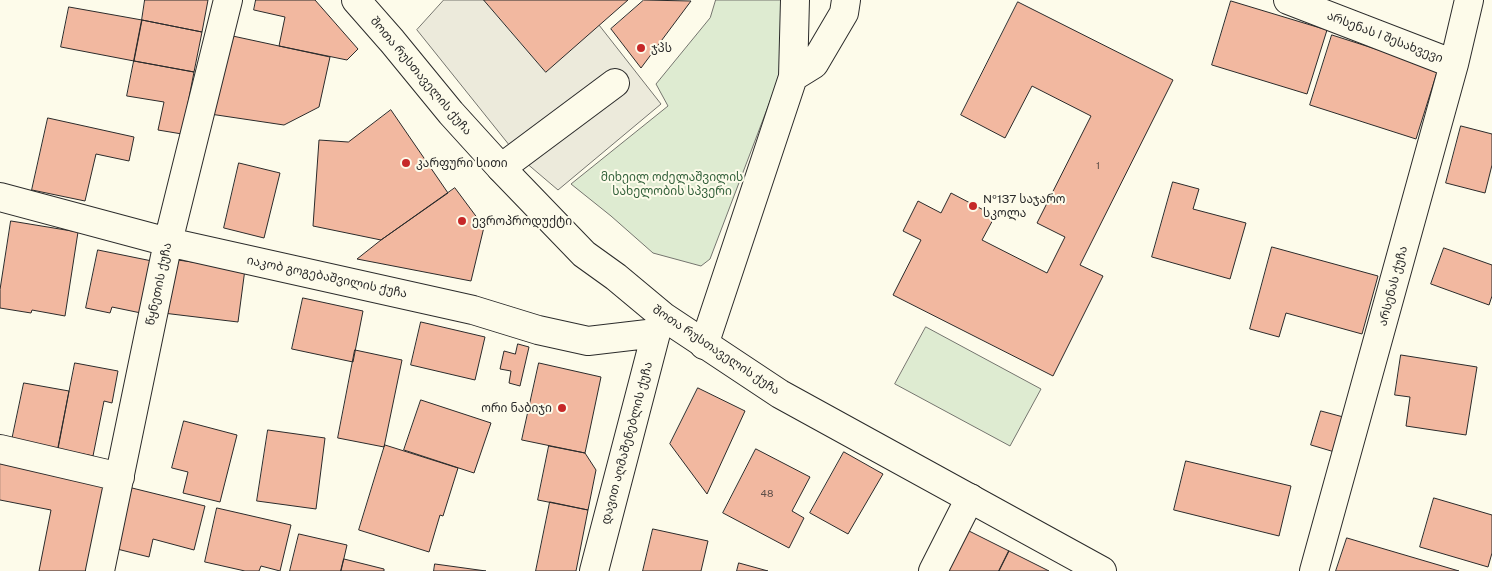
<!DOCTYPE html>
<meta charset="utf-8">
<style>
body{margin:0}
canvas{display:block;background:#fdfbea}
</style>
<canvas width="1492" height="571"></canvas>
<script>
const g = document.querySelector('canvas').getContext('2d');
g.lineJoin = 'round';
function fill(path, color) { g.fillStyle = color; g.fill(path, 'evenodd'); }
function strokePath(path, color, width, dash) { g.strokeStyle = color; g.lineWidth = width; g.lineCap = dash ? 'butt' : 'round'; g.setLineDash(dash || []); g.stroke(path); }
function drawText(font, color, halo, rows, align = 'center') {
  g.font = font + ' "Public Sans","Noto Sans Georgian",sans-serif'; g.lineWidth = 4; g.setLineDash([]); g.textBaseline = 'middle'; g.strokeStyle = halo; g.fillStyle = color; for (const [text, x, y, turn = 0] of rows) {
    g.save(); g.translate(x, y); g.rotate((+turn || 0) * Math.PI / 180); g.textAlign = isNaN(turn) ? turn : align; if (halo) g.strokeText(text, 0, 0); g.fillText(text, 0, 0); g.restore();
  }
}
const green = new Path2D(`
 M716,0H786L780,75L710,259L701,266L653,253L611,216L571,184L668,106L656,84L710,18Z
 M926,327L1041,389L1010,446L895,384Z`);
const parking = new Path2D(`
 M444,0H484L599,25L661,104L558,190L518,156L417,30Z`);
const building = new Path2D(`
 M145,0H208L202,32L142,20Z
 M256,0H315L358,49L347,60L279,46L285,17L254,10Z
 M484,0H628L546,72Z
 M644,0L691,1L641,68L611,29Z
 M1231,1L1327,30L1307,94L1212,65Z
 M1018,2L1173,80L1080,265L1103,276L1053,376L893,295L921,240L903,231L918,201L941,213L951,193L995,216L982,240L1047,273L1065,237L1037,223L1091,116L1032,86L1005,138L961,115Z
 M69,7L142,20L134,61L61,47Z
 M142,20L202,32L194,72L134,61Z
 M228,35L330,57L319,107L284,125L210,114Z
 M1332,35L1438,69L1416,139L1310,105Z
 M134,61L194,72L182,134L158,130L164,102L127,96Z
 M391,110L448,193L381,240L313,226L319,140L348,142Z
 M48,118L134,137L129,161L96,154L85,201L32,190Z
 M1461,126L1492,134V165L1485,193L1446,183Z
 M239,163L280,173L264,238L224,228Z
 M1173,182L1199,189L1193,209L1246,223L1230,279L1152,257Z
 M455,188L484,227L471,281L357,259L381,240Z
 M11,221L78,232L65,316L32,310L31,313L0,308V290Z
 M1272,247L1378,276L1362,334L1286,313L1279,337L1250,329Z
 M1444,248L1492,265V296L1489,305L1431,284Z
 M98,250L152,261L141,313L112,307L110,313L86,308Z
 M170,259L245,269L238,322L163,313Z
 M303,298L363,311L353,362L292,349Z
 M421,322L485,337L475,380L411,365Z
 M518,344L529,347L520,386L509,383L511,371L500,369L504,351L515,354Z
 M355,350L402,360L384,447L338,438Z
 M1401,355L1477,367L1466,435L1406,426L1410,397L1395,395Z
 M75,363L118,371L112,403L104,401L93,456L58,449Z
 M539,363L601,377L585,453L522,440Z
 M24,383L69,391L58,449L12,440Z
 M698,388L745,411L707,494L670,444Z
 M421,400L491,423L474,473L404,450Z
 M1321,411L1347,418L1338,453L1311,445Z
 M184,421L237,435L220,502L183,493L188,472L172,468Z
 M268,430L325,438L316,509L257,501Z
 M385,445L458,468L443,516L440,515L429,552L359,530Z
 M549,446L585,453L596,470L588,510L538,500Z
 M756,449L810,477L792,511L804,518L789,548L723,513Z
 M844,452L883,474L848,534L810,513Z
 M0,460L105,481L87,571H39L51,510L0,500Z
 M1186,461L1291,486L1279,536L1174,510Z
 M132,488L205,506L194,550L153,539L149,557L117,549Z
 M1434,498L1492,515V553L1488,567L1420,547Z
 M550,502L588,510L576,571H536Z
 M217,508L291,525L280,571L261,566L259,571H245L205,562Z
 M653,529L708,541L701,571H643Z
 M965,529L1009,551L999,571H944Z
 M299,534L347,545L341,571H290Z
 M1347,538L1459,571H1336Z
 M1009,551L1049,571H999Z
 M344,559L384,569V571H341Z
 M739,563L768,571H737Z
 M435,564L486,571H434Z`);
const minor = new Path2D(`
 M1288,0L1454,64
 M793,77L814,64L844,13L846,0
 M501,168L615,83
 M0,197L168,242L473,310L538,330L588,341L656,333
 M704,345L793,77L795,0
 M0,449L120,477
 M100,571L168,242L228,0
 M594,571L656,333L663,318
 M933,571L970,498
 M1314,571L1454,64L1469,0`);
const major = new Path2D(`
 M356,0L392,41L451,113L501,168L584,254L616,277L664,317L780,394L1102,571`);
const markers = [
 [641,48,5,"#c62828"],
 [406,163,5,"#c62828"],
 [973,206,5,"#c62828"],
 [462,221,5,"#c62828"],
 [562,408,5,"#c62828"]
];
const numberNames = [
 ["1",1098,166],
 ["48",767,494]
];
const streetNames = [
 ["არსენას I შესახვევი",1385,37,21],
 ["შოთა რუსთაველის ქუჩა",421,76,50],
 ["იაკობ გოგებაშვილის ქუჩა",327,277,12],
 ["წყნეთის ქუჩა",159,284,-78],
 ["არსენას ქუჩა",1393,286,-75],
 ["შოთა რუსთაველის ქუჩა",716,350,34],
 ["დავით აღმაშენებლის ქუჩა",627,443,-75]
];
const poiNames = [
 ["ჯპს",651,48],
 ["კარფური სითი",416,163],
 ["№137 საჯარო",983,199],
 ["სკოლა",983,213],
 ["ევროპროდუქტი",472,221],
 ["ორი ნაბიჯი",552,408,"right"]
];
const parkNames = [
 ["მიხეილ ოძელაშვილის",672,177],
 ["სახელობის სპვერი",672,191]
];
fill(green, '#deebd1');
strokePath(green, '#74746e', 1);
fill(parking, '#eceadb');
strokePath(parking, '#74746e', 1);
fill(building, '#f2b8a0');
strokePath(building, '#2b2b2b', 1);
strokePath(minor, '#2b2b2b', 30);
strokePath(major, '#2b2b2b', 30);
strokePath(minor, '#fdfbea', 28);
strokePath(major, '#fdfbea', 28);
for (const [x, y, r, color] of markers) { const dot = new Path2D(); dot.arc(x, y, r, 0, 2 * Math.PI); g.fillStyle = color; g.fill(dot); strokePath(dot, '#fdfbea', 2); }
drawText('10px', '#5d4e48', null, numberNames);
drawText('12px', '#2b2b2b', '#fdfbea', streetNames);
drawText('12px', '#2b2b2b', '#fdfbea', poiNames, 'left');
drawText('12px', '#34623c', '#fdfbea', parkNames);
</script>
